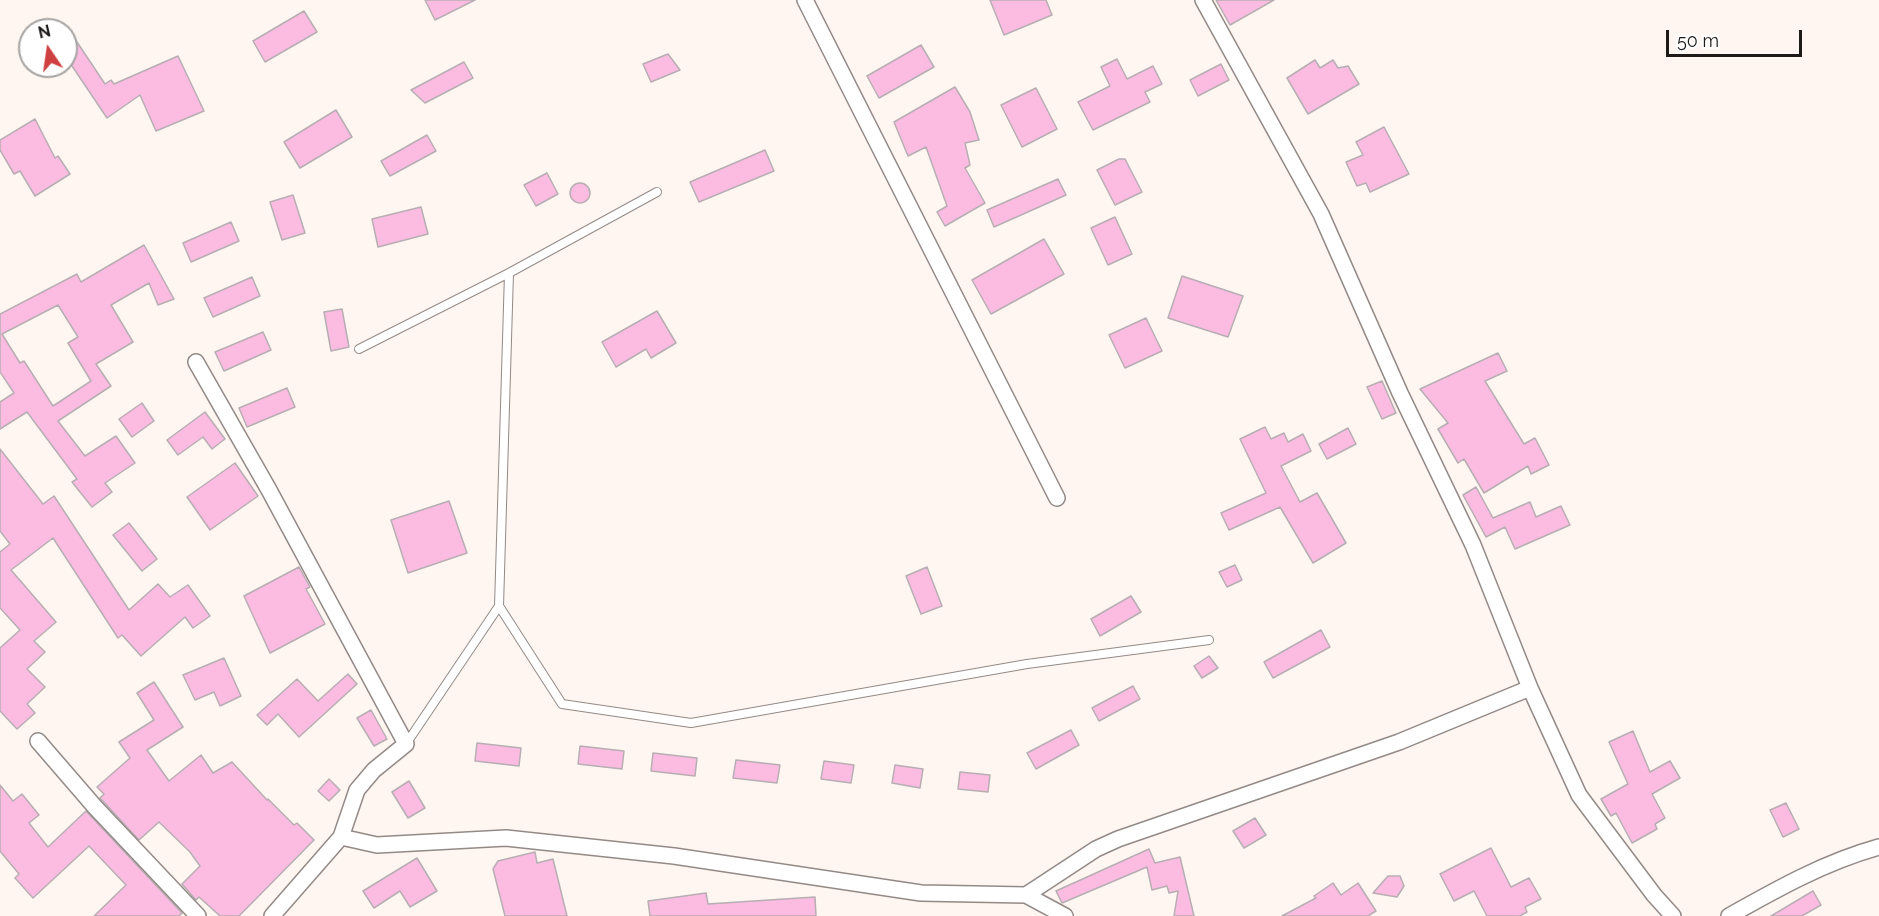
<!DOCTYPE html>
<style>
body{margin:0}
#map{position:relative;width:1879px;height:916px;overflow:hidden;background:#fff5f1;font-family:Raleway,sans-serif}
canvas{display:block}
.north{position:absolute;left:18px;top:18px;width:60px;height:60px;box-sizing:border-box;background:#fff;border:2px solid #a5a3a3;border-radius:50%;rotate:347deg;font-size:16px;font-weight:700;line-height:24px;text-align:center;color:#1d1a18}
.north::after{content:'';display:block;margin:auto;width:21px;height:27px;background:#cf4041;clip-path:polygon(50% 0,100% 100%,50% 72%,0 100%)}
.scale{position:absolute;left:1666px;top:30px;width:136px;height:27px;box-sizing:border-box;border:3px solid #1d1a18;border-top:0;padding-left:8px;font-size:18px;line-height:21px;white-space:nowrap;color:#1d1a18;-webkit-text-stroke:4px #fff;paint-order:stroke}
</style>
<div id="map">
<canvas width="1879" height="916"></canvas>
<div class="north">N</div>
<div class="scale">50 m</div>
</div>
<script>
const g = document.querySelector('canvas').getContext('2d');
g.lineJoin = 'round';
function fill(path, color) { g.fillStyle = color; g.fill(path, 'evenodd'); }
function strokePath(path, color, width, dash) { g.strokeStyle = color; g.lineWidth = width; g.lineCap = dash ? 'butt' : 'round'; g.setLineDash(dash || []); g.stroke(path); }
const building = new Path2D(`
 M425,0H475L435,20Z
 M990,0H1046L1052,15L1004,35Z
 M1216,0H1274L1230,25Z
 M304,11L317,32L265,62L253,41Z
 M75,39L105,84L111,80L114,84L178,56L204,111L156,131L140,95L107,118L66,57V45Z
 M921,45L934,67L879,98L867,76Z
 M668,54L680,70L651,82L643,64Z
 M1117,59L1127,79L1153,66L1162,84L1145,92L1150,102L1093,130L1078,102L1110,86L1101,67Z
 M1315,60L1320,68L1333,60L1338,68L1348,66L1359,84L1308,114L1287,78Z
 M464,62L473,78L425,103L411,90Z
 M1221,64L1229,80L1198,96L1190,80Z
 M955,87L970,112L979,140L965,143L970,165L965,168L985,203L945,226L937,212L947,206L926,147L908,156L894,122Z
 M1036,88L1057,129L1022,147L1001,105Z
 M336,110L352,137L300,168L284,142Z
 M35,119L55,158L58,156L70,174L35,196L20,171L14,174L0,150V140Z
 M1384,127L1409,174L1370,192L1366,183L1357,186L1346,162L1363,155L1356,142Z
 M427,135L436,151L390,176L381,161Z
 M765,150L774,171L699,202L690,182Z
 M1119,159H1125L1142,192L1115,205L1097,170Z
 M547,173L558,194L536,206L524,185Z
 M1058,179L1066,195L994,227L987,210Z
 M570 193a10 10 0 1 1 20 0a10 10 0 1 1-20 0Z
 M293,195L305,233L282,240L270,202Z
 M421,207L428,234L378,247L372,219Z
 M1115,217L1132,254L1108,265L1091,228Z
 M231,222L239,241L191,262L183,243Z
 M1044,239L1064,274L991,314L972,280Z
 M144,245L174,299L158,305L149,283L111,305L133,342L96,364L111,386L58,421L85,456L116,436L135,463L105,483L112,492L92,507L72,482L77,479L27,412L0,429V402L14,393L0,372V314L77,274L81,282ZM58,305L78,337L68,343L91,381L53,406L24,361L20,363L2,334Z
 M1182,276L1243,296L1228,337L1168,318Z
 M252,277L260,296L213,317L204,298Z
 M342,309L349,347L331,351L324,312Z
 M657,311L676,343L651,358L646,349L616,367L602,342Z
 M1146,318L1162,351L1125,368L1109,335Z
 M263,332L271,350L224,371L215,352Z
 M1498,353L1507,371L1485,381L1524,444L1535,438L1549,465L1531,474L1528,466L1484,493L1464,459L1458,463L1438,429L1448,423L1420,389Z
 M1382,381L1396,413L1382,419L1367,387Z
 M287,388L295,407L247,427L239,408Z
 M142,403L154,421L132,437L119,419Z
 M205,412L225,439L212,449L203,437L178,455L167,440Z
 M1265,427L1271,439L1284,433L1288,442L1303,434L1311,451L1281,466L1300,502L1317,493L1346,543L1313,563L1280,507L1229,530L1221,513L1266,493L1240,439Z
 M1348,428L1356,444L1327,459L1319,444Z
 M0,449L43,504L54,496L129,610L158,584L170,597L188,585L210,616L193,628L185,617L141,656L122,635L118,638L53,538L11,570L56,622L34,641L45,652L27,669L45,687L27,704L35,713L17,729L0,711V648L20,630L0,608V552L10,544L0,531Z
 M235,463L258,496L210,530L187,497Z
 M1476,487L1493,518L1530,502L1536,517L1561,506L1570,525L1515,549L1505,527L1486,537L1463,495Z
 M449,501L467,553L408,573L391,520Z
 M129,523L157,559L142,571L113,535Z
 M1235,565L1242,580L1227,587L1219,572Z
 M299,567L310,587L306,589L325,624L270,653L244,596Z
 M927,567L942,606L921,614L906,576Z
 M1131,596L1141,612L1100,636L1091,619Z
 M1321,630L1330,647L1273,678L1264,662Z
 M1209,656L1218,668L1202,678L1194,666Z
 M224,658L241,696L220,706L214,692L195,700L183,675Z
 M348,674L357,684L299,737L278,714L267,725L257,715L297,679L318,701Z
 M154,682L183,727L147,750L169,781L201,755L213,773L232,762L267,800L268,799L294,825L297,823L314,840L239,916H220L199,897L196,900L182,884L200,866L190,852L159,822L139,840L100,798L104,794L97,787L130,758L119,742L154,720L137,693Z
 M1133,686L1140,699L1099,721L1092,708Z
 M371,710L387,739L374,746L357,718Z
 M1071,730L1079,745L1036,769L1027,753Z
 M1633,731L1650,772L1670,761L1680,778L1652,794L1665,818L1655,824L1657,829L1632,843L1616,813L1611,816L1601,799L1628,784L1609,742Z
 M477,743L521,748L519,766L475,761Z
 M580,746L624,751L622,769L578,764Z
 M653,753L697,758L695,776L651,771Z
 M736,760L780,765L777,783L733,778Z
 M824,761L854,765L851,783L821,779Z
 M895,765L923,769L920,788L892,783Z
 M960,772L990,775L988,792L958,789Z
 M329,779L340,790L329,801L318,791Z
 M409,781L425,808L408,818L392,792Z
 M0,785L13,801L22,794L39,815L29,823L48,847L86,811L182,913L179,916H94L126,885L89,846L33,898L15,878L19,874L0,851Z
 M1786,803L1799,829L1783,837L1770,810Z
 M1255,818L1266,835L1244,848L1233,831Z
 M1491,848L1511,887L1529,878L1541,899L1525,907L1527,912L1520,916H1487L1474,891L1454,901L1440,874Z
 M1149,849L1155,863L1180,857L1194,916H1174L1178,891L1169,893L1167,886L1152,890L1147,867L1062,903L1056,891Z
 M535,852L537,863L553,859L567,916H505L493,869L498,861Z
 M417,858L437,891L410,907L400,891L374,908L363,891Z
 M1388,876H1400L1404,886L1397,897L1373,893Z
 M1333,883L1341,895L1358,883L1376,911L1368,916H1282L1316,898L1314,896Z
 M1813,891L1821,905L1802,916H1771Z
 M706,893L708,904L815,897L816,916H650L648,901Z`);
const service = new Path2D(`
 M359,349L509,273
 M499,606L562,704L691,723L1027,664L1209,640
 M406,744L499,606L509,273L657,192`);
const minor = new Path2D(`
 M805,0L1057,498
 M196,362L269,490L406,744L374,770L357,790L341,837L272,916
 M1530,688L1579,795L1654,895L1673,916
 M38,741L95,807L198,916
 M341,837L377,845L506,838L674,856L921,893L1026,895L1096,849L1118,839L1399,742L1530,688L1473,545L1400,393L1321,214L1203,0
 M1026,895L1065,916
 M1729,916C1777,889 1825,862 1879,847`);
fill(building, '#fcbce1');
strokePath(building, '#b7aeb3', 1.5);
strokePath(service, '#938a87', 10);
strokePath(minor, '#938a87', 18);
strokePath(service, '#fff', 8);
strokePath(minor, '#fff', 15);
</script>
